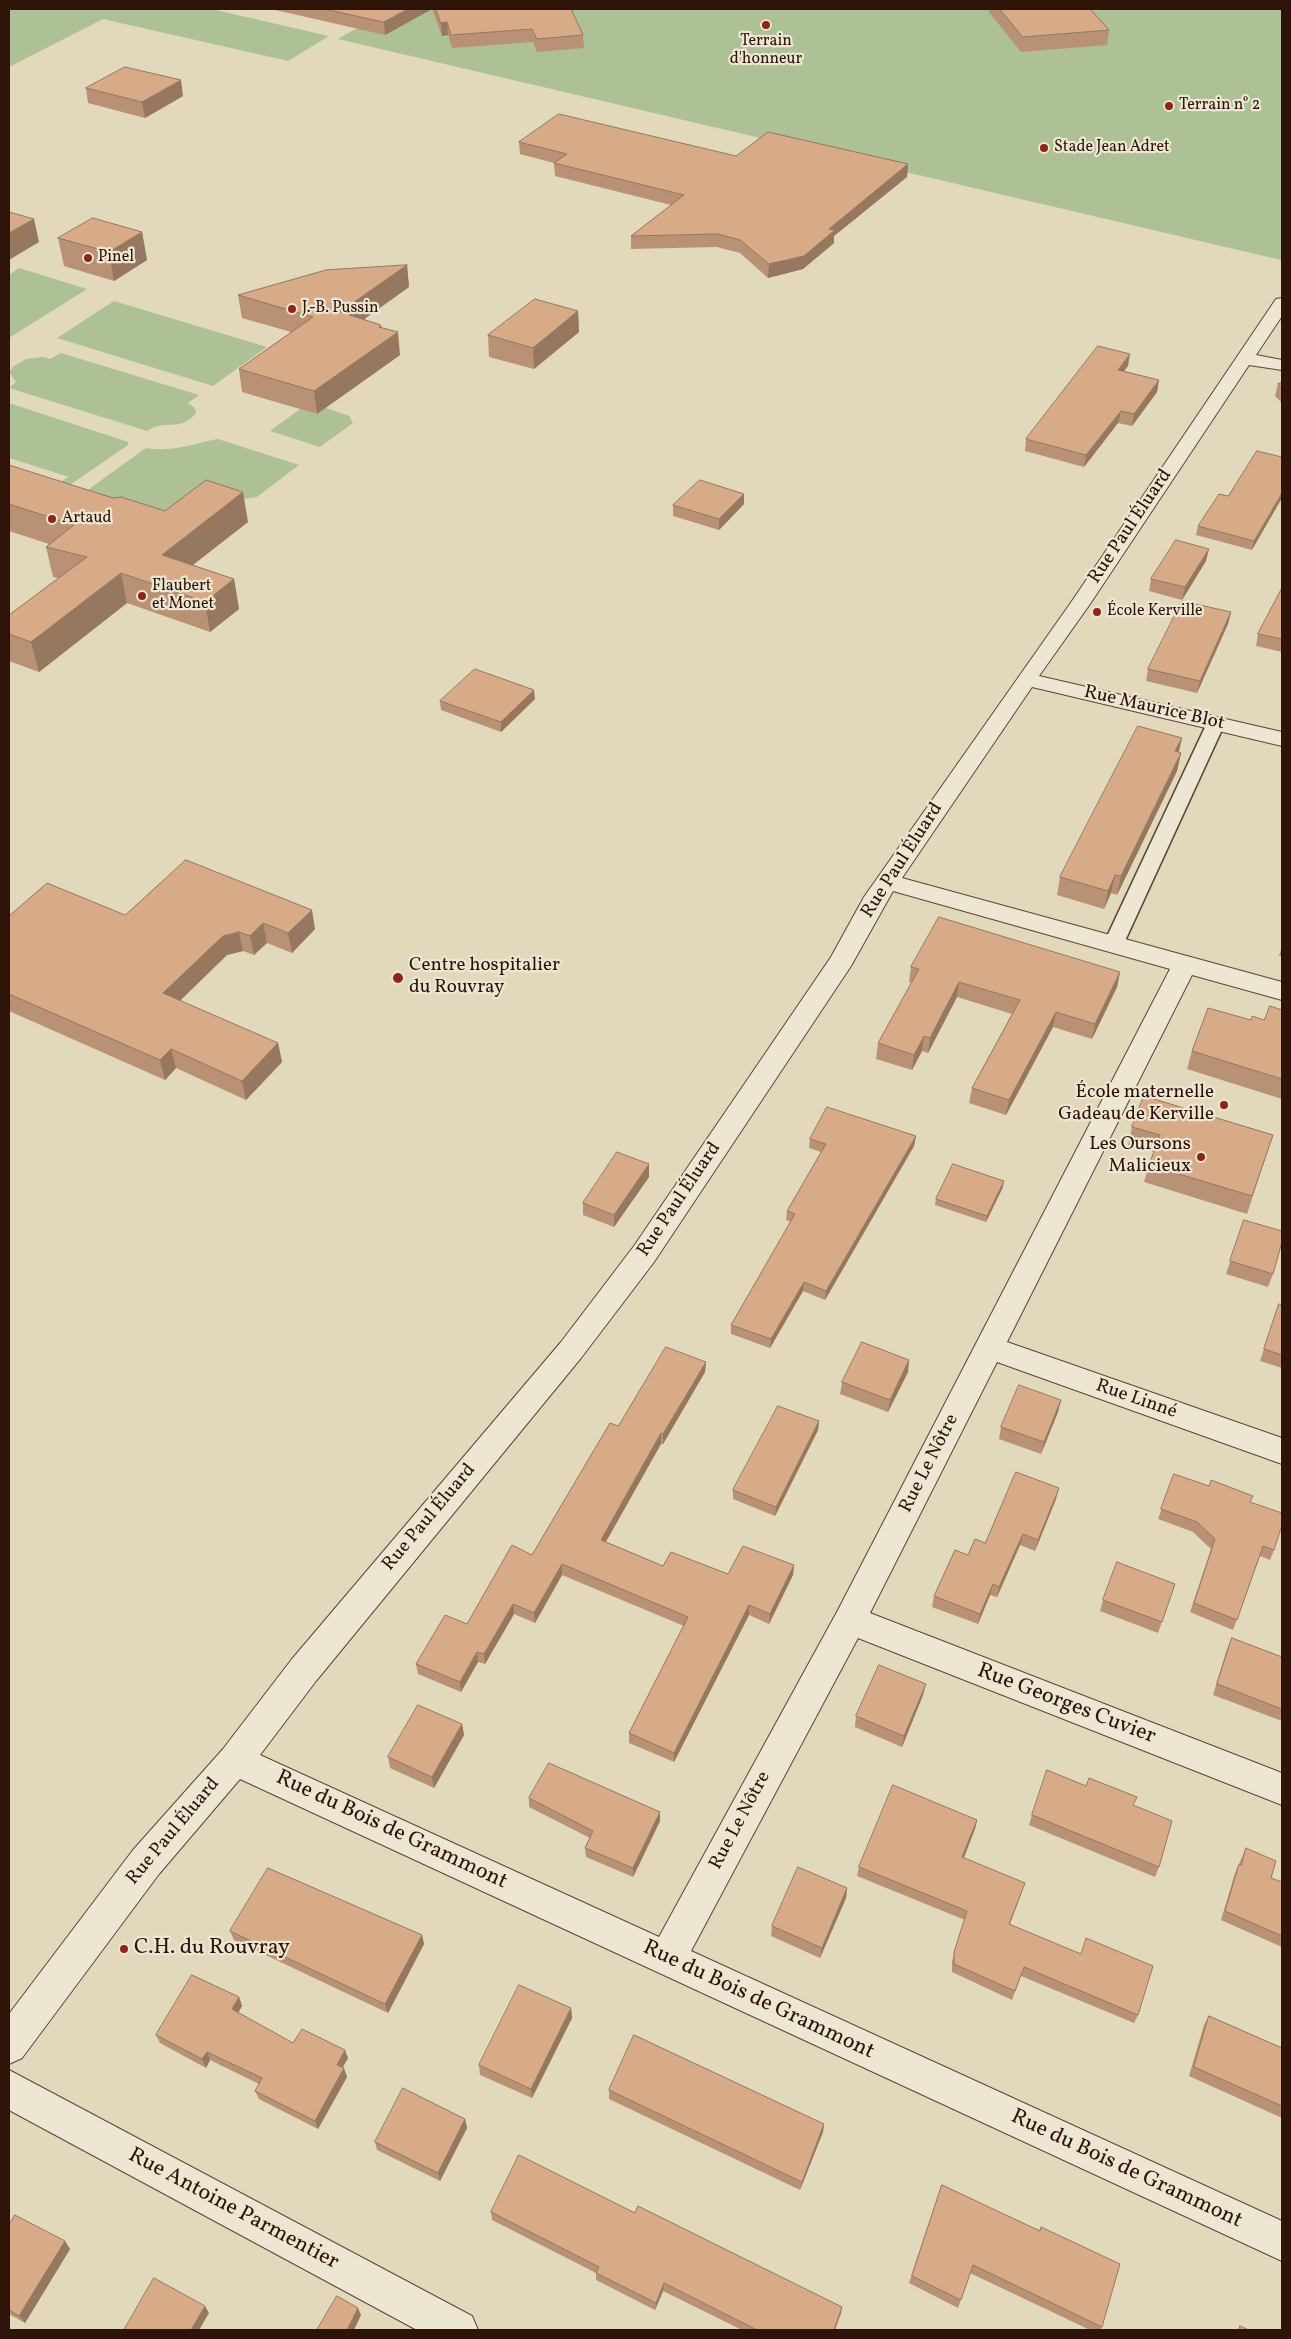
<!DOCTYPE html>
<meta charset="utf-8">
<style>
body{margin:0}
#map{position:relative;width:1291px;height:2339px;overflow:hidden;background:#e2d9bc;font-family:Vollkorn,serif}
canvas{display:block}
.frame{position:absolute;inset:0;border:10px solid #2e1308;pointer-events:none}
</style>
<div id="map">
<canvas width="1291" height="2339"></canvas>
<div class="frame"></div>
</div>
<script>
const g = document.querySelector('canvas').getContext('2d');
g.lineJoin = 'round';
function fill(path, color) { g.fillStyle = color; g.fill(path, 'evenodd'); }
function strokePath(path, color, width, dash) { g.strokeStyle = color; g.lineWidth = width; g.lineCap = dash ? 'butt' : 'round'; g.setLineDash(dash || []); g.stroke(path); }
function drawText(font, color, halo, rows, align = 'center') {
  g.font = font + ' Vollkorn,serif'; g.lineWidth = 4.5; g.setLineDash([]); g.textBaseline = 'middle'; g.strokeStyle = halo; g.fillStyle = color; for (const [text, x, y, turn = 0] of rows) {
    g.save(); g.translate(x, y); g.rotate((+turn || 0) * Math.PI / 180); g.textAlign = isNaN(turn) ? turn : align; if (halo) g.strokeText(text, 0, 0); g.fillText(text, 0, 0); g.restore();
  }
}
const green = new Path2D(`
 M9,9H211L329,36L288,61L103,19L9,67Z
 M390,9H1282V258L1281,260L338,39Z
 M19,268L87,289L9,338V275Z
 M114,301L267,347L213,386L57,338Z
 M61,353L199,395L188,403L195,408L196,413C180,433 165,418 147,431L9,388L16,382L9,372L14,366L26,359L43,357L50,359Z
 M9,403L128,442V445L64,489L51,487L69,477L9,458Z
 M326,408L349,416L353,423L320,447L270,431L300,409L317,414Z
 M218,439L299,465L257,497L219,503L183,531L78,497L146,448C170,453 195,443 218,439Z`);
const lane = new Path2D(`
 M1216,718L1222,719L1225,723L1124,943L1121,948L1114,949L1107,948L1104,943L1207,723L1210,719Z`);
const street = new Path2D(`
 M1282,298V316L1256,355L1282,360V370L1249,365L1090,604L1039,676L1282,732V746L1032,687L902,878L1282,982V1000L1192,975L1007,1342L1282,1438V1464L997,1362L870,1613L1282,1773V1805L858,1638L691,1951L1282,2221V2261L240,1779L159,1874L22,2058L9,2064V2014L133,1850L223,1749L292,1659L561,1342L634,1246L831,957L864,897L1072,601L1276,299ZM893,891L1170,969L838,1610L659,1937L260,1755L316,1681L581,1358L654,1262L851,966Z
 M9,2070L472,2316L478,2330H417L9,2110Z`);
const wall = new Path2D(`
 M271,9H432L385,35Z
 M432,9H571L583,35L584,48L537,52L533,42L452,48L448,35L442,36Z
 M989,9H1090L1109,30L1107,45L1021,52L989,12Z
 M86,88L183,96L145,118L88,103Z
 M519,142L736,156L908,164L907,177L834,236V243L803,269L768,278L740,253L717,247L631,249V236L671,205L555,176L554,163L520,154Z
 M142,232L147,260L114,281L64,266L58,238Z
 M407,265L409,287L364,319L382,328L400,355L317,414L242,392L239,369L291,332L242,318L238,295Z
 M578,311L579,332L534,369L489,357L488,335Z
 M1128,366L1124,371L1159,380L1157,392L1132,426L1118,423L1084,467L1025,451L1026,439Z
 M1282,383V403L1275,396L1278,384Z
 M1282,457L1252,550L1196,535L1198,526L1228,496Z
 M9,465L113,498L165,511L248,522L193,565L234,579L239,609L210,632L127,603L39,672L9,661V615L58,578L53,577L46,547L49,544L9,531Z
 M744,504L719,530L673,516V505Z
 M1206,561L1182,600L1149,591L1151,579Z
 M1282,588V652L1256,646L1258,634Z
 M1231,612L1228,624L1197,693L1146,681L1148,669Z
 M535,699L501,732L441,710L440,701Z
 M1179,752L1181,753L1177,771L1117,895L1111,893L1104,909L1057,895L1060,877Z
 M186,860L315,929L292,953L267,943L254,955L243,951L227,955L180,1001L278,1043L282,1062L246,1100L176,1068L165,1080L9,1011V916L125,915Z
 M1282,946V956H1279Z
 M911,967L1120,972L1117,987L1092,1039L1053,1027L1006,1115L969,1103L972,1088L1012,1014L957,997L928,1053L922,1051L912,1070L876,1059L878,1043L912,983L909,982Z
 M1282,1010V1099L1187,1069L1192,1051L1251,1020H1264Z
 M1132,1127L1273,1135L1247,1214L1144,1182L1149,1165L1154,1152L1128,1145Z
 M916,1136L914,1146L825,1300L803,1291L770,1348L731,1334V1325L791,1222L786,1220L787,1211L821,1152L809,1148L810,1139Z
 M649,1177L614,1227L583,1215V1203Z
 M1003,1187L986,1222L935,1205L936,1199Z
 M1244,1220L1273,1274L1268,1287L1226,1274Z
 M1279,1304L1282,1305V1368L1260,1361Z
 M909,1360L908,1372L888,1412L840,1394L842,1382Z
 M706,1362L705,1372L663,1444H661L606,1542L663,1566L728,1574L794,1565L793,1575L769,1624L749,1615L674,1762L629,1743V1733L684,1626L562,1575L535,1623L514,1614L485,1664L478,1662L461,1692L418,1674L416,1664L467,1624L532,1555L618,1426Z
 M1061,1400L1058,1412L1041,1454L999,1439L1001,1427Z
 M819,1421L818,1430L775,1516L733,1499V1490Z
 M1174,1474L1251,1502L1274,1550L1270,1560L1260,1556L1233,1630L1190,1612L1211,1549L1193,1532L1158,1519Z
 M1056,1499L1035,1551L1020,1545L997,1597L990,1595L978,1624L932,1607L934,1596L968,1555L985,1543Z
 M1175,1584L1158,1633L1100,1611L1103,1600Z
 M1232,1638L1282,1657V1721L1213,1695L1227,1649Z
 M923,1695L902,1747L855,1727L856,1716Z
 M462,1724L464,1735L434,1788L390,1768L388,1757Z
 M1086,1786L1133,1805L1159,1867L1155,1877L1029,1825L1032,1815Z
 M529,1798L660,1812V1821L633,1877L586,1857L585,1848L590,1838L529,1807Z
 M977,1820L975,1829L964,1858L1022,1892L1010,1924L1138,2015L1134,2023L1021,1976L1012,2000L952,1972V1961L965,1920L857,1876L859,1867Z
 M1246,1848L1271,1878L1282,1882V1947L1221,1920L1235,1873Z
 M847,1888L846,1898L820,1958L771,1936L772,1926Z
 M230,1931L422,1935L424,1944L388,2013L234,1940Z
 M239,1997L242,2006L238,2013L293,2043L348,2058L343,2067L347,2077L318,2129L259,2099L255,2091L259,2084L210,2060L206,2068L160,2043L156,2035Z
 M571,2008L572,2018L532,2098L480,2075L479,2065Z
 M1209,2016L1282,2048V2118L1189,2076L1204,2025Z
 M609,2090L824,2124L823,2132L800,2190L609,2099Z
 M465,2119L467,2128L440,2181L377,2150L375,2142Z
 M942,2185L1039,2231L1041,2227L1102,2327L1100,2330H1090L970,2273L958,2308L909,2283Z
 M491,2212L635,2213L842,2307L841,2314L835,2330H742L663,2291L655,2310L596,2280V2273L492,2220Z
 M9,2225L70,2249L25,2323L9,2314Z`);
const shadedWall = new Path2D(`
 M408,9H432L385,35L384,22Z
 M447,22L448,35L442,36L441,23Z
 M181,80L183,96L145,118L142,102Z
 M908,164L907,177L834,236V243L803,269L768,278L769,264L829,229Z
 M34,219L39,242L9,260V233Z
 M142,232L147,260L114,281L109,252Z
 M407,265L409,287L342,335L340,312Z
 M578,311L579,332L534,369L533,348Z
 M381,325L383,343L398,332L400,355L317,414L314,391Z
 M1130,354L1128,366L1116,381L1118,370Z
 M1159,380L1157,392L1132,426L1134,414Z
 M1121,411L1118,423L1084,467L1086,455Z
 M243,492L248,522L168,584L162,555Z
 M1282,493V498L1252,550L1254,541Z
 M744,494V504L719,530V519Z
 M1209,549L1206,561L1182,600L1185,587Z
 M121,573L127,603L39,672L31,642Z
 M234,579L239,609L210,632L205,602Z
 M1231,612L1228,624L1197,693L1200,681Z
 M534,690L535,699L501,732V722Z
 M1182,738L1178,756L1175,751Z
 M1181,753L1177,771L1117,895L1121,876Z
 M1115,875L1111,893L1104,909L1108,891Z
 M312,910L315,929L292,953L288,933Z
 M263,923L267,943L254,955L250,936Z
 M239,932L243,951L227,955L167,1013L163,993L223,936Z
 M1120,972L1117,987L1092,1039L1095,1024Z
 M959,982L957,997L928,1053L930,1038Z
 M1056,1012L1053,1027L1006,1115L1009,1100Z
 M924,1036L922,1051L912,1070L914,1055Z
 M278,1043L282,1062L246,1100L242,1081Z
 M171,1049L176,1068L165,1080L160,1060Z
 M916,1136L914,1146L825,1300L826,1291Z
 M649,1164V1177L614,1227V1215Z
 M1004,1181L1003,1187L986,1222L987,1216Z
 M804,1282L803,1291L770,1348L771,1339Z
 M909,1360L908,1372L888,1412L890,1400Z
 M706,1362L705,1372L663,1444V1434Z
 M1061,1400L1058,1412L1041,1454L1044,1442Z
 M819,1421L818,1430L775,1516L776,1507Z
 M661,1433V1444L601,1550V1540Z
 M1059,1488L1056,1499L1035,1551L1038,1540Z
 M1023,1534L1020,1545L997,1597L999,1587Z
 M562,1564V1575L535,1623L534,1613Z
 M794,1565L793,1575L769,1624L770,1614Z
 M993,1584L990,1595L978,1624L980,1614Z
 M513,1604L514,1614L485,1664L484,1654Z
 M749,1605V1615L674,1762V1753Z
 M477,1652L478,1662L461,1692L460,1682Z
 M926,1684L923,1695L902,1747L904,1736Z
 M462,1724L464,1735L434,1788L432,1777Z
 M660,1812V1821L633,1877V1868Z
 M977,1820L975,1829L960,1866L962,1857Z
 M847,1888L846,1898L820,1958L822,1948Z
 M422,1935L424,1944L388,2013L385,2004Z
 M239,1997L242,2006L235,2018L232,2009Z
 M571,2008L572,2018L532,2098L531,2089Z
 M345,2050L348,2058L339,2073L337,2065Z
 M207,2052L210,2060L206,2068L202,2059Z
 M344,2068L347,2077L318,2129L315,2121Z
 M465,2119L467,2128L440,2181L438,2173Z
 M824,2124L823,2132L800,2190L802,2182Z
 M65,2241L70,2249L25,2323L19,2316Z
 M664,2283L663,2291L655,2310L656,2303Z
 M205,2306L209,2313L199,2330H191Z
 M842,2307L835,2330H834Z
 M358,2308L361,2315L354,2330H347Z`);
const building = new Path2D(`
 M325,9H408L384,22Z
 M436,9H571L583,35L537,39L532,29L451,35L447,22L441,23Z
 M1000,9H1090L1109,30L1023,37Z
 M125,67L181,80L142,102L86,88Z
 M559,114L736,156L768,132L908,164L829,229L835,230L804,256L769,264L740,240L718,234L631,236L684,195L554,163L567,154L519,142Z
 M9,212L34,219L9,233Z
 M93,218L142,232L109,252L58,238Z
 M407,265L340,312L381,325L379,327L398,332L314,391L239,369L313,317L238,295L326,270Z
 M535,299L578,311L533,348L488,335Z
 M1098,346L1130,354L1118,370L1159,380L1134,414L1121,411L1086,455L1026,439Z
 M1282,383V388L1278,384Z
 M1257,451L1282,457V493L1254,541L1198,526L1219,494L1228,496Z
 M9,465L113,498L121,497L165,511L206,480L243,492L162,555L234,579L205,602L121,573L31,642L9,634V615L87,557L46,547L74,525L9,504Z
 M700,480L744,494L719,519L673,505Z
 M1176,540L1209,549L1185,587L1151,579Z
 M1282,588V639L1258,634Z
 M1182,601L1231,612L1200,681L1148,669Z
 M475,669L534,690L501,722L440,701Z
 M1138,726L1182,738L1175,751L1181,753L1121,876L1115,875L1108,891L1060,877Z
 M186,860L312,910L288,933L263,923L250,936L239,932L223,936L163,993L278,1043L242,1081L171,1049L160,1060L9,994V916L47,883L125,915Z
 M939,917L1120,972L1095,1024L1056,1012L1009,1100L972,1088L1020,1000L959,982L930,1038L924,1036L914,1055L878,1043L919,969L911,967Z
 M1270,1006L1282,1010V1079L1192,1051L1208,1008L1251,1020L1252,1016L1264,1020Z
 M1144,1096L1273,1135L1252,1196L1149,1165L1160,1135L1132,1127Z
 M827,1107L916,1136L826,1291L804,1282L771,1339L731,1325L795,1214L787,1211L826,1144L810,1139Z
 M617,1152L649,1164L614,1215L583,1203Z
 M953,1164L1004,1181L987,1216L936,1199Z
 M1244,1220L1282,1231V1242L1273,1274L1230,1261Z
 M1279,1304L1282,1305V1355L1264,1349Z
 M862,1342L909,1360L890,1400L842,1382Z
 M666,1347L706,1362L663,1434L661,1433L601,1540L663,1566L671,1552L728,1574L743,1546L794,1565L770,1614L749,1605L674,1753L629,1733L688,1617L562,1564L534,1613L513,1604L484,1654L477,1652L460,1682L416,1664L445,1615L467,1624L512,1545L532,1555L610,1423L618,1426Z
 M1019,1385L1061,1400L1044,1442L1001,1427Z
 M778,1406L819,1421L776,1507L733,1490Z
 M1016,1472L1059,1488L1038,1540L1023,1534L999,1587L993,1584L980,1614L934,1596L955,1550L968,1555L975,1539L985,1543Z
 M1174,1474L1209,1486L1211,1480L1253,1496L1250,1502L1282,1513V1525L1274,1550L1263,1546L1237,1620L1194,1603L1215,1539L1197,1522L1161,1509Z
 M1117,1562L1175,1584L1162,1622L1103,1600Z
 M1232,1638L1282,1657V1709L1217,1684Z
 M879,1665L926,1684L904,1736L856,1716Z
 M418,1705L462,1724L432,1777L388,1757Z
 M549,1763L660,1812L633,1868L585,1848L593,1831L529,1798Z
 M1047,1770L1086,1786L1089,1778L1137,1797L1133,1805L1172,1821L1159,1867L1032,1815Z
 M893,1785L977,1820L962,1857L1025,1883L1009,1924L1081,1954L1086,1938L1153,1966L1138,2015L1024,1967L1015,1991L954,1964V1952L967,1911L859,1867Z
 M1246,1848L1276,1861L1271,1878L1282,1882V1936L1225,1911L1239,1864L1241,1865Z
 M798,1867L847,1888L822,1948L772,1926Z
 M268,1868L422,1935L385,2004L230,1931Z
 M192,1975L239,1997L232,2009L293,2043L302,2029L345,2050L337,2065L344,2068L315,2121L255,2091L262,2078L207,2052L202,2059L156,2035Z
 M519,1985L571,2008L531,2089L479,2065Z
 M1209,2016L1282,2048V2106L1194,2067Z
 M634,2035L824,2124L802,2182L609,2090Z
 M403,2088L465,2119L438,2173L375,2142Z
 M519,2155L635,2213L638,2206L842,2307L834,2330H757L664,2283L656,2303L596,2273L599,2267L491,2212Z
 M942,2185L1040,2231L1041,2227L1120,2264L1102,2327L973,2265L961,2300L912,2276Z
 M15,2215L65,2241L19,2316L9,2310V2225Z
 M154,2278L205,2306L191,2330H124Z
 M337,2296L358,2308L347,2330H317Z
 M1240,2326L1249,2330H1239Z`);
const markers = [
 [766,25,5,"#8f2418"],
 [1169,106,5,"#8f2418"],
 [1044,148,5,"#8f2418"],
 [88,258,5,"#8f2418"],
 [292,309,5,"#8f2418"],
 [52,519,5,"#8f2418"],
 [142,596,5,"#8f2418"],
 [1097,612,5,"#8f2418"],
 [398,978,6,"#8f2418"],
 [1224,1105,5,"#8f2418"],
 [1201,1157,5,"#8f2418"],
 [124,1949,5,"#8f2418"]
];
const farPoinames = [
 ["Terrain",766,42,"center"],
 ["d'honneur",766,60,"center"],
 ["Terrain n° 2",1179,106],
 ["Stade Jean Adret",1054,148],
 ["Pinel",98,258],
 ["J.-B. Pussin",302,309],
 ["Artaud",62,519],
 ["Flaubert",152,587],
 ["et Monet",152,605],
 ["École Kerville",1107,612]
];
const streetNames = [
 ["Rue Paul Éluard",1131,527,-56],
 ["Rue Maurice Blot",1154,709,13],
 ["Rue Paul Éluard",903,861,-57],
 ["Rue Paul Éluard",680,1200,-56],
 ["Rue Linné",1136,1400,19],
 ["Rue Le Nôtre",930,1464,-63],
 ["Rue Paul Éluard",430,1518,-50],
 ["Rue Le Nôtre",741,1821,-62],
 ["Rue Paul Éluard",174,1832,-50]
];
const poiNames = [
 ["Centre hospitalier",409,967,"left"],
 ["du Rouvray",409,989,"left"],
 ["École maternelle",1214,1094],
 ["Gadeau de Kerville",1214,1116],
 ["Les Oursons",1191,1146],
 ["Malicieux",1191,1168]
];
const nearStreetnames = [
 ["Rue Georges Cuvier",1066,1705,21],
 ["Rue du Bois de Grammont",391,1831,25],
 ["Rue du Bois de Grammont",758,2001,25],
 ["Rue du Bois de Grammont",1126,2170,25],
 ["Rue Antoine Parmentier",233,2210,28]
];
const nearPoinames = [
 ["C.H. du Rouvray",134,1949]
];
fill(green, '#adc096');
strokePath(lane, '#5b4435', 3);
strokePath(street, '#5b4435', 2);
fill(lane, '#ece6d3');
fill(street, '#ece6d3');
fill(wall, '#b99275');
fill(shadedWall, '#96775f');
fill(building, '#d7aa88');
strokePath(building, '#96775f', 1);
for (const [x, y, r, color] of markers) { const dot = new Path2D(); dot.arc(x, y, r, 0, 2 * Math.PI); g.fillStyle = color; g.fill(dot); strokePath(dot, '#ece6d3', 2); }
drawText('16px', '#2e1308', '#ece6d3', farPoinames, 'left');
drawText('19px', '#2e1308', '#ece6d3', streetNames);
drawText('19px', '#2e1308', '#ece6d3', poiNames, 'right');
drawText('22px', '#2e1308', '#ece6d3', nearStreetnames);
drawText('22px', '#2e1308', '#ece6d3', nearPoinames, 'left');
</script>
